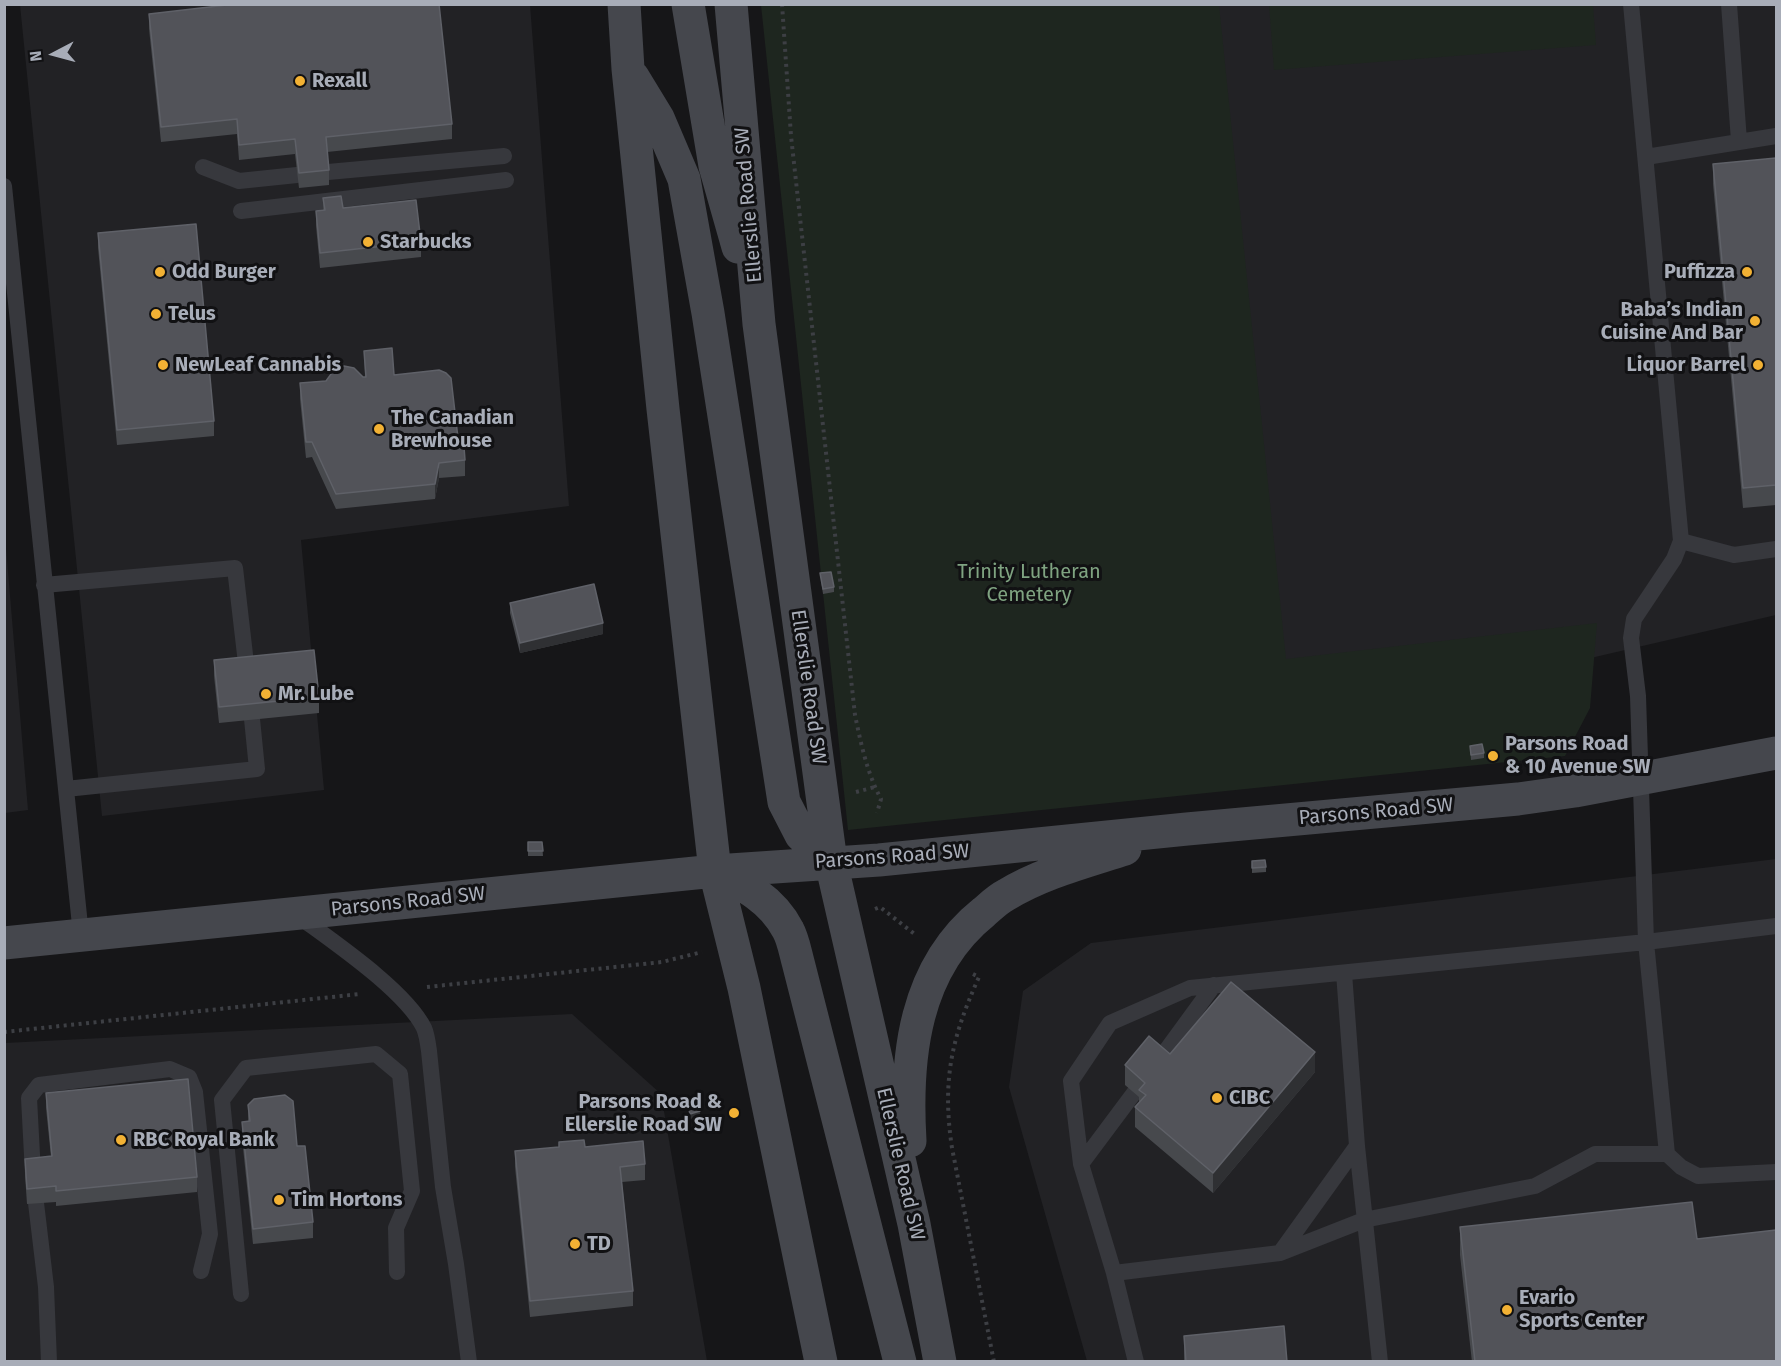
<!DOCTYPE html>
<meta charset="utf-8">
<style>
body{margin:0}
#map{position:relative;width:1781px;height:1366px;overflow:hidden;background:#161618;font-family:"Fira Sans",sans-serif}
canvas{display:block}
.frame{position:absolute;inset:0;border:6px solid #a8adb8;pointer-events:none}
.north{position:absolute;left:24px;top:24px;width:60px;height:60px;-webkit-text-stroke:4px #111113;paint-order:stroke;rotate:264deg;font-size:16px;font-weight:700;line-height:24px;text-align:center;color:#a8adb8}
.north::after{content:'';display:block;margin:auto;width:21px;height:27px;background:#a8adb8;clip-path:polygon(50% 0,100% 100%,50% 72%,0 100%)}
</style>
<div id="map">
<canvas width="1781" height="1366"></canvas>
<div class="frame"></div>
<div class="north">N</div>
</div>
<script>
const g = document.querySelector('canvas').getContext('2d');
g.lineJoin = 'round';
function fill(path, color) { g.fillStyle = color; g.fill(path, 'evenodd'); }
function strokePath(path, color, width, dash) { g.strokeStyle = color; g.lineWidth = width; g.lineCap = dash ? 'butt' : 'round'; g.setLineDash(dash || []); g.stroke(path); }
function drawText(font, color, halo, rows, align = 'center') {
  g.font = font + ' "Fira Sans",sans-serif'; g.lineWidth = 6; g.setLineDash([]); g.textBaseline = 'middle'; g.strokeStyle = halo; g.fillStyle = color; for (const [text, x, y, turn = 0] of rows) {
    g.save(); g.translate(x, y); g.rotate((+turn || 0) * Math.PI / 180); g.textAlign = isNaN(turn) ? turn : align; if (halo) g.strokeText(text, 0, 0); g.fillText(text, 0, 0); g.restore();
  }
}
const built = new Path2D(`
 M20,5H530L569,506L301,540L324,790L102,816Z
 M1111,5H1776V615L1513,676L1186,716Z
 M4,524L28,810L5,813H4Z
 M1776,859V1361H1087L1009,1087L1023,991L1091,943Z
 M572,1014L661,1094L707,1361L5,1362V1043Z`);
const green = new Path2D(`
 M761,5H1219L1286,659L1597,623L1590,708L1565,756L848,830Z
 M1269,5H1593L1596,45L1274,70Z`);
const path = new Path2D(`
 M782,4L791,136L855,715C861,744 867,773 881,799L877,813
 M856,792L875,787
 M875,909L880,907L917,936
 M973,974L979,977C951,1039 942,1081 952,1148L994,1362
 M427,987L662,962L702,952
 M4,1032L360,994`);
const service = new Path2D(`
 M1631,4L1681,541L1674,559L1634,619L1631,638L1638,696L1646,942L1667,1154L1681,1167L1698,1176L1776,1172
 M1729,4L1739,141
 M1646,157L1776,136
 M203,167L239,181L297,175
 M328,172L504,156
 M4,186L81,935
 M241,211L506,180
 M1681,541L1734,555L1776,549
 M44,585L235,568L247,672
 M66,789L257,769L252,719
 M297,915C332,941 405,990 424,1028C427,1035 428,1044 429,1051L443,1187L456,1264L469,1362
 M1344,973L1357,1146L1280,1253L1114,1273L1081,1164L1071,1081L1110,1023L1190,988L1646,942L1776,926
 M1157,1063L1214,985
 M1357,1146L1380,1362
 M1081,1164L1134,1093
 M33,1174L29,1098L39,1085L170,1069L189,1077L195,1092L210,1234L201,1271
 M36,1203L46,1287L49,1362
 M1280,1253L1364,1220L1535,1186L1595,1154H1667
 M1114,1273L1136,1362
 M241,1294L222,1100L246,1068L376,1054L400,1074L412,1191L396,1228L397,1272`);
const secondary = new Path2D(`
 M624,4L628,69L663,409L715,871L744,988L821,1362
 M688,4L715,166L738,247
 M731,4L759,324L831,862L914,1224L940,1362
 M633,77L658,118L684,179L708,313L784,802L801,835L831,862
 M715,871C744,885 772,899 788,930C793,939 795,951 798,962L900,1362
 M4,943L715,871L879,860L1187,829L1518,799L1575,791L1776,753
 M910,1141C905,1057 914,968 984,912C991,906 998,899 1006,895C1042,873 1085,862 1125,849`);
const wall = new Path2D(`
 M149,14L452,124V139L327,152L329,170V185L299,188L295,154L239,160L237,134L161,142L149,29Z
 M1776,158V505L1743,508L1713,184V164Z
 M323,198L343,208L421,242V257L320,268L316,226V211L323,210Z
 M98,233L214,421V436L117,445L98,248Z
 M364,351L394,375L459,447L465,460V476L439,478L435,499L336,509L312,457L306,458L300,399V383L365,377Z
 M820,573L834,587V592L823,594Z
 M510,603L603,634L520,653L510,613Z
 M214,660L319,697V713L219,723L214,676Z
 M1470,746L1484,753V758L1471,760Z
 M528,842H542L543,856H528Z
 M1252,861L1266,867V872L1252,873Z
 M1125,1065L1315,1072L1213,1193L1135,1127V1107L1139,1103V1097L1125,1085Z
 M46,1093L197,1177V1192L56,1206V1202L27,1204L25,1175V1159L51,1157L46,1108Z
 M248,1105L297,1146L313,1222V1238L253,1244L242,1138V1122H248Z
 M515,1151L645,1164V1180L622,1182L633,1291V1306L530,1317L515,1167Z
 M1460,1227L1697,1239L1776,1362H1472L1460,1255Z
 M1184,1336L1287,1362H1184Z`);
const shadedWall = new Path2D(`
 M439,463V478L435,499V484Z
 M603,623V634L520,653V643Z
 M1315,1052V1072L1213,1193V1173Z
 M700,1111V1117L690,1119V1114Z`);
const building = new Path2D(`
 M235,4H439L452,124L326,137L329,170L299,173L295,139L239,145L237,119L161,127L149,14Z
 M1776,158V485L1743,488L1713,164Z
 M341,196L343,208L416,200L421,242L320,253L316,211L325,210L323,198Z
 M196,224L214,421L117,430L98,233Z
 M392,348L394,375L439,370L446,373L451,378L459,447H464L465,460L439,463L435,484L336,494L312,442H306L300,383L326,381L334,370L344,366L354,368L363,377H366L364,351Z
 M831,572L834,587L823,589L820,573Z
 M594,584L603,623L520,643L510,603Z
 M314,650L319,697L219,707L214,660Z
 M1482,744L1484,753L1471,755L1470,746Z
 M528,842H542L543,851H528Z
 M1265,860L1266,867L1252,868V861Z
 M1231,982L1315,1052L1213,1173L1135,1107L1146,1095L1139,1090L1145,1083L1125,1065L1149,1036L1170,1054Z
 M188,1079L197,1177L56,1191V1186L27,1189L25,1159L52,1156L46,1093Z
 M285,1095L293,1101L297,1146H305L313,1222L253,1229L242,1122L250,1121L248,1105L254,1099Z
 M696,1098L700,1111L690,1114L687,1101Z
 M584,1140L585,1147L643,1141L645,1164L620,1167L633,1291L530,1301L515,1151L559,1147V1142Z
 M1692,1202L1697,1239L1776,1230V1362H1475L1460,1227Z
 M1284,1326L1287,1362H1186L1184,1336Z`);
const markers = [
 [300,81,6,"#f2b134"],
 [368,242,6,"#f2b134"],
 [160,272,6,"#f2b134"],
 [1747,272,6,"#f2b134"],
 [156,314,6,"#f2b134"],
 [1755,321,6,"#f2b134"],
 [163,365,6,"#f2b134"],
 [1758,365,6,"#f2b134"],
 [379,429,6,"#f2b134"],
 [266,694,6,"#f2b134"],
 [1493,756,6,"#f2b134"],
 [1217,1098,6,"#f2b134"],
 [734,1113,6,"#f2b134"],
 [121,1140,6,"#f2b134"],
 [279,1200,6,"#f2b134"],
 [575,1244,6,"#f2b134"],
 [1507,1310,6,"#f2b134"]
];
const poiNames = [
 ["Rexall",312,81],
 ["Starbucks",380,242],
 ["Odd Burger",172,272],
 ["Puffizza",1735,272,"right"],
 ["Baba’s Indian",1743,310,"right"],
 ["Cuisine And Bar",1743,333,"right"],
 ["Telus",168,314],
 ["NewLeaf Cannabis",175,365],
 ["Liquor Barrel",1746,365,"right"],
 ["The Canadian",391,418],
 ["Brewhouse",391,441],
 ["Mr. Lube",278,694],
 ["Parsons Road",1505,744],
 ["& 10 Avenue SW",1505,767],
 ["CIBC",1229,1098],
 ["Parsons Road &",722,1102,"right"],
 ["Ellerslie Road SW",722,1125,"right"],
 ["RBC Royal Bank",133,1140],
 ["Tim Hortons",291,1200],
 ["TD",587,1244],
 ["Evario",1519,1298],
 ["Sports Center",1519,1321]
];
const streetNames = [
 ["Ellerslie Road SW",749,205,-95],
 ["Ellerslie Road SW",808,687,82],
 ["Parsons Road SW",1376,812,-5],
 ["Parsons Road SW",892,857,-4],
 ["Parsons Road SW",408,902,-6],
 ["Ellerslie Road SW",900,1164,77]
];
const parkNames = [
 ["Trinity Lutheran",1029,572],
 ["Cemetery",1029,595]
];
fill(built, '#222225');
fill(green, '#1e261f');
strokePath(path, '#3d3f44', 4, [3, 4.5]);
strokePath(service, '#37383d', 16);
strokePath(secondary, '#45474d', 33);
fill(wall, '#47494d');
fill(shadedWall, '#2f3033');
fill(building, '#525359');
strokePath(building, '#5f6168', 1.5);
for (const [x, y, r, color] of markers) { const dot = new Path2D(); dot.arc(x, y, r, 0, 2 * Math.PI); g.fillStyle = color; g.fill(dot); strokePath(dot, '#111113', 2); }
drawText('bold 20px', '#a8adb8', '#111113', poiNames, 'left');
drawText('20px', '#a8adb8', '#111113', streetNames);
drawText('20px', '#7fa381', '#111113', parkNames);
</script>
